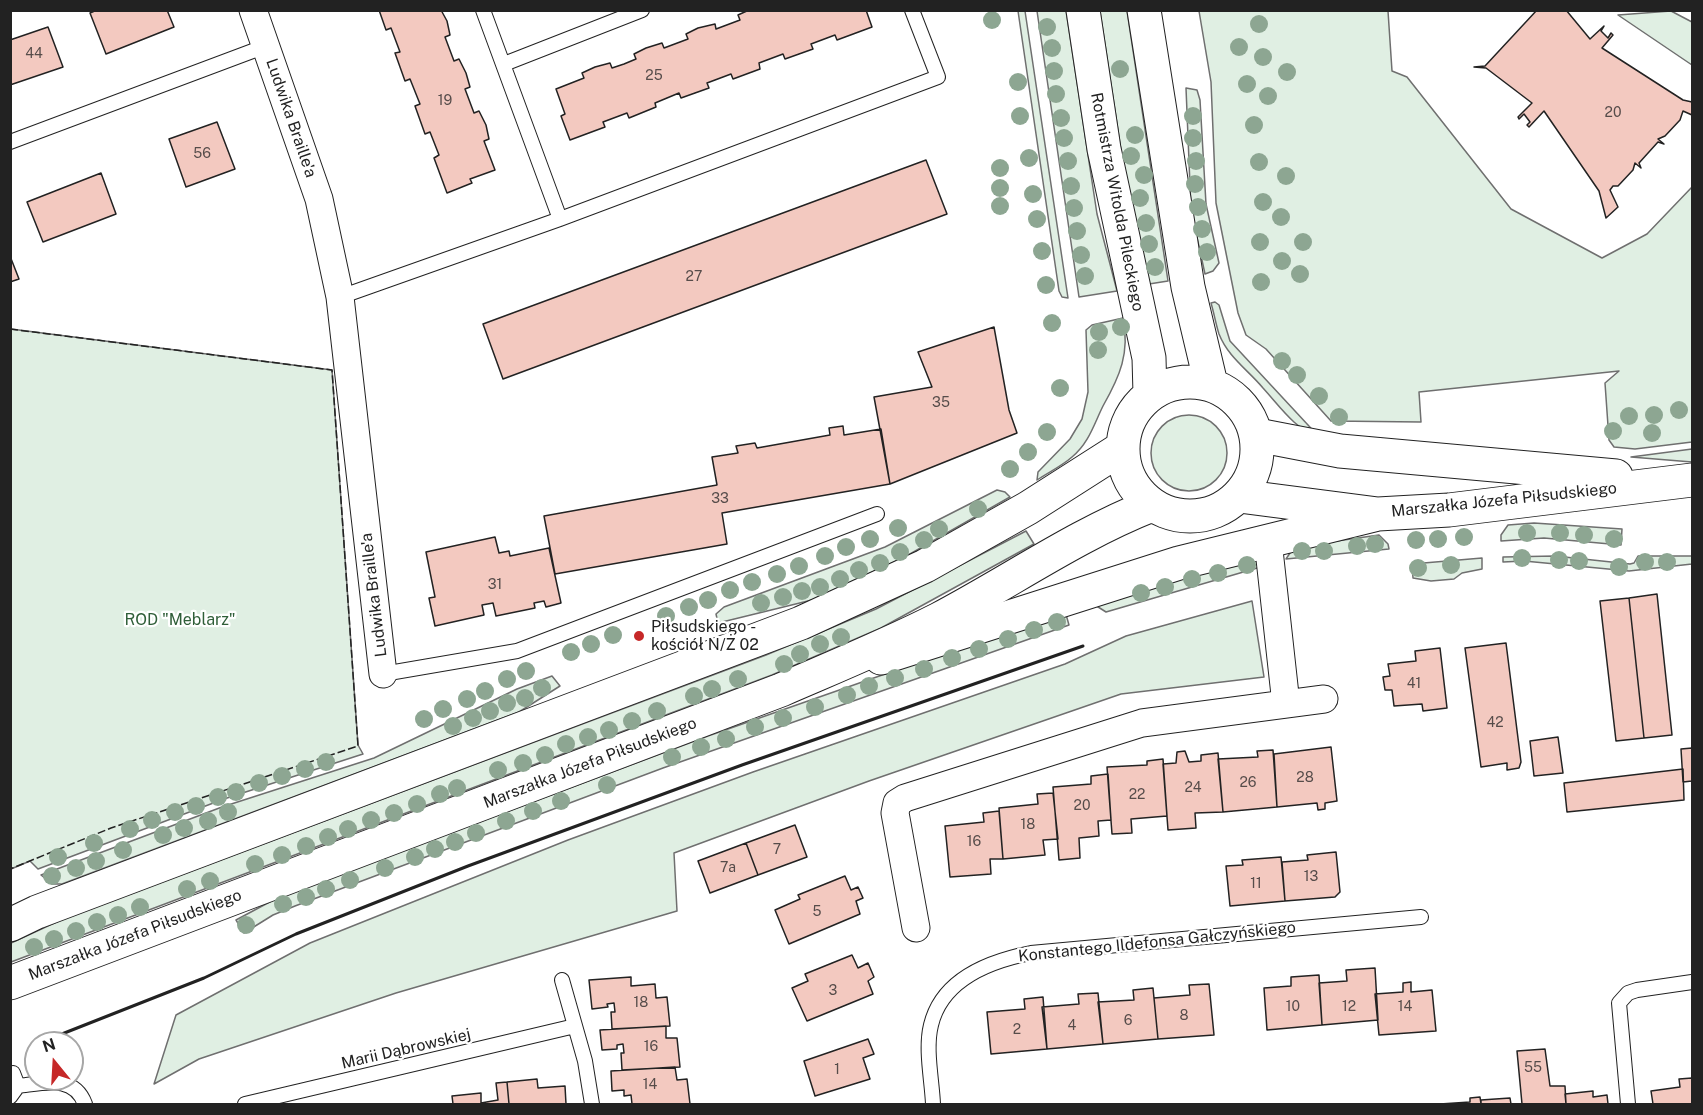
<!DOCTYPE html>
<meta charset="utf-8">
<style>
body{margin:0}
#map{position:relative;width:1703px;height:1115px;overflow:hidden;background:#fff;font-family:"Public Sans",sans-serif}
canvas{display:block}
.frame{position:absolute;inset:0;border:12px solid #222;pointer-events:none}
.north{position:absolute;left:24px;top:1031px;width:60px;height:60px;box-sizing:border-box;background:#fff;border:2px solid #a7a7a7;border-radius:50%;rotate:342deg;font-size:16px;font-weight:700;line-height:24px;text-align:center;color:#222}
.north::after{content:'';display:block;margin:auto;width:21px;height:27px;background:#c62828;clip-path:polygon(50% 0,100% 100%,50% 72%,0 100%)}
</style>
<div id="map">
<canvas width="1703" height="1115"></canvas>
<div class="frame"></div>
<div class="north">N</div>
</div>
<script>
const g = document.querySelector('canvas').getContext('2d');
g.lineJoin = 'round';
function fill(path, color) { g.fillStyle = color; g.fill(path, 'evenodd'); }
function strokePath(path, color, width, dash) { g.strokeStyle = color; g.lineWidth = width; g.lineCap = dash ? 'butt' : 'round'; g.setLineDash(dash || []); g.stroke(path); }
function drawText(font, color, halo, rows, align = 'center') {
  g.font = font + ' "Public Sans",sans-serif'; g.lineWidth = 4.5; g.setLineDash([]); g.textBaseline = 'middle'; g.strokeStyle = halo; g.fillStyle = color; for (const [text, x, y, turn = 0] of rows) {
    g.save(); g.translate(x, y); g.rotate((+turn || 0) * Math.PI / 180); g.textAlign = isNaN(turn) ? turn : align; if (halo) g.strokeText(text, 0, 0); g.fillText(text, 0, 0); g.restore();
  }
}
const green = new Path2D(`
 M1018,11H1025L1068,298L1062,297L1059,291Z
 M1037,11H1066L1097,214L1117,291L1079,297Z
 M1100,11H1127L1168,281L1149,284L1124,170Z
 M1199,11H1388L1392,71L1407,77L1511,209L1602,258L1647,234L1692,187V442L1635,449L1614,447L1609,440L1605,383L1619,371L1419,392L1421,422L1331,421L1266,349L1246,335L1238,313L1216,203L1211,82Z
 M1671,11L1692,22V65L1618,15Z
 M1186,88L1197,90L1200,100L1206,204L1219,263L1213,271L1205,274L1191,210Z
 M1215,302L1219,305L1230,341L1321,439C1294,428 1282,409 1263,388C1248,370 1228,357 1219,334C1216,325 1214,313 1211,303Z
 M1123,318C1130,353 1120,376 1103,406C1094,424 1089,443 1072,457C1062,466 1049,472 1037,480L1038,472L1070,439L1082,419L1088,392L1086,330L1092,325Z
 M11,329L332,370L358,745L363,754L224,799L38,869L30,861L11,869Z
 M1151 453a38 38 0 1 1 76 0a38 38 0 1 1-76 0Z
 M1692,449V462L1631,457Z
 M997,490L1005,492L1010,497L903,558L812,600L718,623L716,614L724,607L885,547Z
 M1534,523L1622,529L1621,545L1544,538L1501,541V535L1508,525Z
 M1026,531L1034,544L881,628L772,675L11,962V943L63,919L766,655L876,609Z
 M1379,535L1388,544L1389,549L1286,559L1294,547Z
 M1254,556L1264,566L1106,612L1095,605Z
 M1555,556L1630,564L1634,563L1638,556H1692V564L1629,571L1524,561L1503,562V557Z
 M1482,558V569L1462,573L1454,579L1431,581L1413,578L1412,564Z
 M1252,601L1264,677L1121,694L869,781L674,853L677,911L396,993L199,1059L154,1084L176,1015L310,943L568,840L753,772L1065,664L1126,636Z
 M1065,611L1069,625L663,768L295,906L273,915L244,933L236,920L279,897L708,736Z
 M552,676L560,686L519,712L62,884H52L41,875L222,807L374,758L517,689Z`);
const building = new Path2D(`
 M97,10H167L174,27L106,54L90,13Z
 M379,10H441L447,21L450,35L445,37L454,61L459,59L466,73L470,87L465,89L474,113L479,111L486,125L489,139L484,141L495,170L470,179L472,183L447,193L434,158L439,155L430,132L425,134L415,106L420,104L410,79L405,81L395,53L400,52L391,28L386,30Z
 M749,10H866L872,27L837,40L835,35L811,44L813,49L785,59L783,54L759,63L760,69L733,79L731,74L707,83L709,88L681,98L679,93L655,103L656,107L629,118L627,113L603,122L605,127L570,140L561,116L565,114L556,89L584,78L582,73L595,67L610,63L612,68L624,64L636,59L634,54L646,48L662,43L664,48L688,39L686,34L698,28L715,24L716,29L740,20L738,15Z
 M1537,10H1566L1590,39L1604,26L1601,31L1608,38L1611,33L1613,35L1602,48L1683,100L1692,102V115L1683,111L1680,120L1665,136L1658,139L1664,144L1658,142L1639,163L1641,168L1635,163L1633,170L1618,186H1613L1610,190L1618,207L1606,218L1599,191L1544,111L1529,127L1527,125L1530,122L1524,114L1519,119L1518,117L1532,103L1486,68L1474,67L1485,66Z
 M48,27L63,67L10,85V40Z
 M217,122L235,169L186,187L169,139Z
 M926,160L947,214L503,379L483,324Z
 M101,173L116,214L43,242L27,202Z
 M10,256L19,279L10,282Z
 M994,327L1009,410L1017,433L890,484L874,397L932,387L918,352Z
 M843,426L844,435L881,429L890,484L722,513L727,544L555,574L544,516L717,485L712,457L738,453L736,446L755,443L757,448L830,435L829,428Z
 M495,537L499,553L509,551L510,556L549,548L561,603L546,607L544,601L534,603L535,608L496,616L493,603L482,605L484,615L435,626L429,598L435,597L426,552Z
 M1657,594L1672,735L1644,738L1629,598Z
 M1629,598L1644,738L1616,741L1600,601Z
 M1506,643L1521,762L1519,768L1507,770V763L1481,767L1465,648Z
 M1440,648L1447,708L1423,711L1422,704L1394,706L1392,690H1385L1383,677L1390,676L1388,664L1416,661L1415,651Z
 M1558,737L1563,773L1534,776L1530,741Z
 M1331,747L1337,801L1325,803V809L1318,810L1317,803L1277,807L1274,754Z
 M1692,748V781L1683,782L1681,749Z
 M1273,750L1277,807L1223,812L1218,759L1258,757L1257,751Z
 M1185,751L1189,762L1201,761V755L1218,753L1223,812L1195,813L1196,828L1168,830L1163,764L1176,763L1177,752Z
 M1163,759L1167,816L1131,819L1132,833L1112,834L1107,767L1147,765V761Z
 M1683,769L1684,800L1567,812L1564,783Z
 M1108,774L1111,820L1098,821L1099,836L1079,838L1080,858L1059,860L1053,787L1091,784V776Z
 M1053,793L1058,839L1043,840L1045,855L1003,859L999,808L1038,804L1037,794Z
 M999,811L1003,859H990L991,874L950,877L945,826L984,822L983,813Z
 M795,825L807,857L758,875L746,843Z
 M746,843L758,875L710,893L698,861Z
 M1336,852L1340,892L1335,897L1285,901L1282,862L1308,860L1307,855Z
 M1281,857L1285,901L1230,906L1226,866L1243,865L1242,860Z
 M845,876L851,890L858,887L863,898L856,901L860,914L789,944L775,910L800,899L798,895Z
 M852,955L858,968L868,963L874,977L868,981L873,994L807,1021L792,988L808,981L805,974Z
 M1375,968L1378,1020L1322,1025L1319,983L1347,981L1346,970Z
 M1319,975L1322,1025L1267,1030L1264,988L1291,986V977Z
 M631,977V986L655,984L656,998L667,997L670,1026L612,1029L611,1012H615L614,1003L607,1004L608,1007L592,1009L589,980Z
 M1411,982V992L1432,990L1436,1031L1379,1035L1375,994L1403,992V983Z
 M1209,984L1214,1035L1158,1039L1154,998L1190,995L1189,985Z
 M1153,988L1158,1039L1103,1044L1098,1002L1134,1000L1133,990Z
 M1098,993L1103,1044L1047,1049L1042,1007L1079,1004L1078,994Z
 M1043,997L1047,1049L991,1054L987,1012L1025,1009L1024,999Z
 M666,1026V1038H677L680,1067L622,1070L621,1053H624L623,1044L617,1045V1049L602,1050L600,1030Z
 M868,1039L874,1054L863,1058L870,1079L815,1096L804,1061Z
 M1545,1049L1550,1086H1565L1566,1104H1522L1517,1051Z
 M675,1067L677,1080L687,1079L690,1104H632L631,1095L624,1096V1090L612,1091L611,1071Z
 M1692,1078V1104H1653L1651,1091L1680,1087L1679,1079Z
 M537,1079L538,1088L565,1086L566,1104H509L507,1082Z
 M507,1082L509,1104H453L452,1096L481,1093V1103L498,1100L496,1083Z
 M1593,1091V1097L1607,1095L1608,1104H1566L1565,1094Z
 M1480,1097L1481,1104H1440L1470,1102V1098Z
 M1510,1098L1511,1104H1522H1481V1100Z`);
const service = new Path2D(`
 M483,10L560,219
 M504,64L642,10
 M10,142L266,46
 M340,297L560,219L938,77L912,10
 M383,674L517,651L877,514
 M562,980L585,1061L592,1104
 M18,1086C44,1083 74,1074 85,1104
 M10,1097L18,1086L13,1073
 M245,1104L575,1026
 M933,1104C932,1080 925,1049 931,1025C942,979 990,961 1031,953L1421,917
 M1628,1104L1619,1003L1628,993L1637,990L1692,982`);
const minor = new Path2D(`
 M253,10L319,199L340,297L383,674
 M1268,541L1286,704
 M916,928L895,813L897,803L905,798L1142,723L1324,699`);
const tertiary = new Path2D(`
 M1257,435L1340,451L1616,476
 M1239,496L1378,514L1449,510L1692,480
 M881,658L1179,563L1378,514`);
const primary = new Path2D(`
 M1083,10L1104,149L1149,358L1150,394
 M1144,10L1188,287L1211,384
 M1123 449a67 67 0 1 1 134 0a67 67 0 1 1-134 0Z
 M10,925L37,912L801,623L925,566L1028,508L1122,448
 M10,983L781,690C834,667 888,645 939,619C1011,581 1076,535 1152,505`);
const fence = new Path2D(`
 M10,329L332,370L358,746L111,828L10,869`);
const wall = new Path2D(`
 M39,1043L204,978L296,934L468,866L742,765L1083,646
 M33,1045L36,1044`);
const trees = [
 [992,20],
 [1259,24],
 [1047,27],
 [1239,47],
 [1052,48],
 [1263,57],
 [1120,69],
 [1054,71],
 [1287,72],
 [1018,82],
 [1247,84],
 [1056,94],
 [1268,96],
 [1020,116],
 [1193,116],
 [1061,118],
 [1254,125],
 [1135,135],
 [1064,138],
 [1193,138],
 [1131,156],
 [1029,158],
 [1068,161],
 [1196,161],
 [1259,162],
 [1000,168],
 [1144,175],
 [1286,176],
 [1195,184],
 [1071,186],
 [1000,188],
 [1033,194],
 [1140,198],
 [1263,202],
 [1000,206],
 [1198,207],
 [1074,208],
 [1281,217],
 [1037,219],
 [1146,223],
 [1202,229],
 [1077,231],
 [1260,242],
 [1303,242],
 [1149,244],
 [1042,251],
 [1207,252],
 [1081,255],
 [1282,261],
 [1155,267],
 [1300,274],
 [1085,276],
 [1261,282],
 [1046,285],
 [1052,323],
 [1121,327],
 [1099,332],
 [1098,350],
 [1282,361],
 [1297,375],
 [1060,388],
 [1319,396],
 [1679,410],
 [1654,415],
 [1629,416],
 [1339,417],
 [1613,431],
 [1047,432],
 [1652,433],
 [1028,452],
 [1010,469],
 [978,509],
 [898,528],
 [939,529],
 [1527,533],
 [1560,533],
 [1584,535],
 [1464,537],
 [870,539],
 [1438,539],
 [1614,539],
 [924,540],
 [1416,540],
 [1375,544],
 [1357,546],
 [846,547],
 [1302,551],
 [1324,551],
 [900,552],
 [825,556],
 [1522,558],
 [1559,560],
 [1579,561],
 [1645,562],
 [1667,562],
 [880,563],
 [1247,565],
 [1451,565],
 [799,566],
 [1619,567],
 [1418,568],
 [859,570],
 [1218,573],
 [777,574],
 [840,579],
 [1192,579],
 [752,582],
 [820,587],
 [1165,587],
 [730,590],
 [802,591],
 [1141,593],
 [783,597],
 [708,600],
 [761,603],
 [689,607],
 [666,616],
 [1057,622],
 [1034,630],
 [613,635],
 [841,637],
 [1008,639],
 [591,644],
 [820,644],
 [979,649],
 [571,652],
 [800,654],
 [952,658],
 [784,664],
 [924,669],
 [526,671],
 [895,678],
 [507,679],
 [738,679],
 [869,686],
 [542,688],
 [712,689],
 [485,691],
 [847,695],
 [694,696],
 [525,698],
 [467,699],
 [507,703],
 [815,707],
 [443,709],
 [490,711],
 [657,711],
 [473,718],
 [783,718],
 [424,719],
 [632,721],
 [453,726],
 [755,727],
 [609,730],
 [588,737],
 [726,739],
 [566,744],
 [701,747],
 [545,755],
 [672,757],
 [326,762],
 [523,763],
 [305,769],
 [498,770],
 [282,776],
 [259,783],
 [607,785],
 [457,788],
 [236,792],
 [440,794],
 [218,797],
 [561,801],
 [417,804],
 [196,806],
 [533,811],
 [175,812],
 [228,812],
 [394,813],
 [152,820],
 [371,820],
 [208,821],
 [506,821],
 [184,828],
 [130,829],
 [348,829],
 [476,833],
 [163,835],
 [328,837],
 [455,842],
 [94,843],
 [306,846],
 [435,849],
 [123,850],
 [282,855],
 [58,857],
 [415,857],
 [96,861],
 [255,864],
 [76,868],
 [385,868],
 [52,876],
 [350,880],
 [210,881],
 [187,889],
 [326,889],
 [306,897],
 [283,904],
 [140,907],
 [118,915],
 [97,922],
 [246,925],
 [76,931],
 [54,939],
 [34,947]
];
const markers = [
 [639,636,6,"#c62828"]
];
const numberNames = [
 ["44",34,54],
 ["25",654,76],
 ["19",445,101],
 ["20",1613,113],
 ["56",202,154],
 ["27",694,277],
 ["35",941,403],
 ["33",720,499],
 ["31",495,585],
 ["41",1414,684],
 ["42",1495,723],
 ["28",1305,778],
 ["26",1248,783],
 ["24",1193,788],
 ["22",1137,795],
 ["20",1082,806],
 ["18",1028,825],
 ["16",974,842],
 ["7",777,850],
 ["7a",728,868],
 ["13",1311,877],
 ["11",1256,884],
 ["5",817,912],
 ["3",833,991],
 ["18",641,1003],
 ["10",1293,1007],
 ["12",1349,1007],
 ["14",1405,1007],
 ["8",1184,1016],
 ["6",1128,1021],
 ["4",1072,1026],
 ["2",1017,1030],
 ["16",651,1047],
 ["55",1533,1068],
 ["1",837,1070],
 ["14",650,1085]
];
const streetNames = [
 ["Ludwika Braille'a",291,118,71],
 ["Rotmistrza Witolda Pileckiego",1117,202,79],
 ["Marszałka Józefa Piłsudskiego",1504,500,-6],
 ["Ludwika Braille'a",374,595,-97],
 ["Marszałka Józefa Piłsudskiego",590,763,-21],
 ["Marszałka Józefa Piłsudskiego",135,935,-21],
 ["Konstantego Ildefonsa Gałczyńskiego",1157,942,-6],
 ["Marii Dąbrowskiej",406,1049,-13]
];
const parkNames = [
 ["ROD \"Meblarz\"",180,620]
];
const poiNames = [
 ["Piłsudskiego -",651,627],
 ["kościół N/Ż 02",651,645]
];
fill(green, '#e0efe3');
strokePath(green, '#6f6f6f', 1.5);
fill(building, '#f3c9c0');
strokePath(building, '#222', 1.5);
strokePath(service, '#222', 16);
strokePath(minor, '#222', 29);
strokePath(tertiary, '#222', 35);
strokePath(primary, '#222', 35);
strokePath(service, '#fff', 14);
strokePath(minor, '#fff', 27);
strokePath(tertiary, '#fff', 33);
strokePath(primary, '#fff', 33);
strokePath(fence, '#222', 1.5, [8, 3]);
strokePath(wall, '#222', 3);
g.fillStyle = '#8da692';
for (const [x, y] of trees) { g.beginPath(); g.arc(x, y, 9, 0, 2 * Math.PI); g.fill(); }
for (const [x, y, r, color] of markers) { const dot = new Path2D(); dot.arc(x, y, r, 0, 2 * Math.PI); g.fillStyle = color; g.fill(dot); strokePath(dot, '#fff', 2); }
drawText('14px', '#564c4a', null, numberNames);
drawText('16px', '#222', '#fff', streetNames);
drawText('16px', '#2f5e38', '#fff', parkNames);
drawText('16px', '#222', '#fff', poiNames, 'left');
</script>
